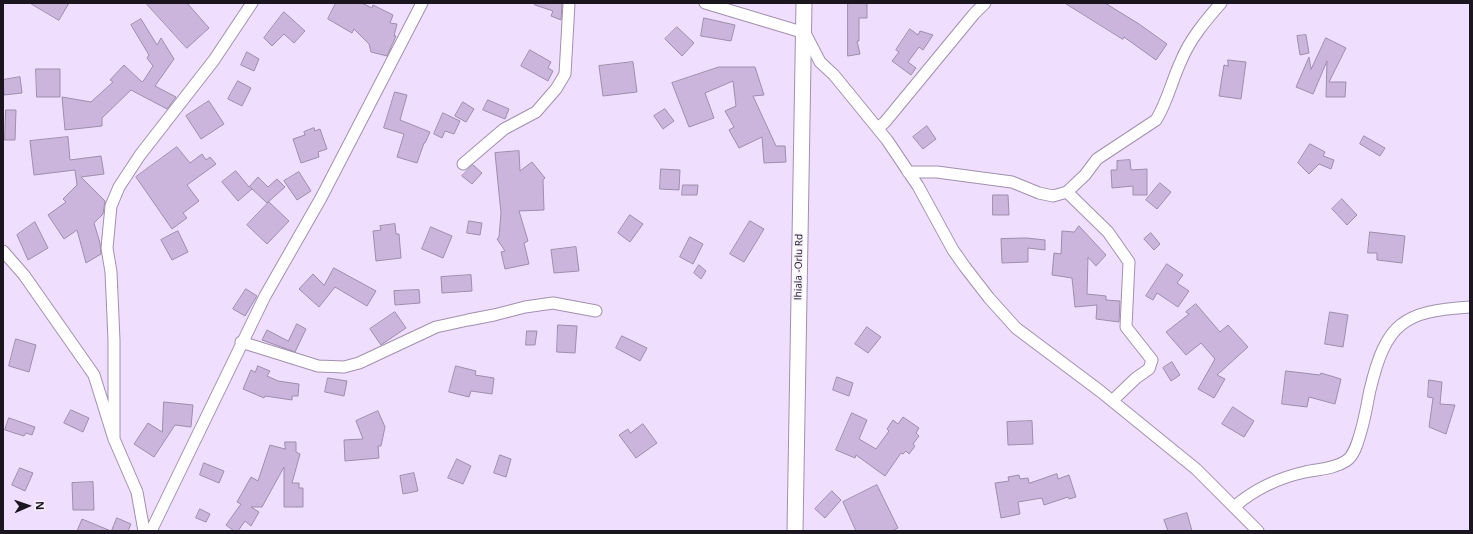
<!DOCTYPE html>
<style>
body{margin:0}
#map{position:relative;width:1473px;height:534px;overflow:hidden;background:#f0defe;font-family:"Open Sans",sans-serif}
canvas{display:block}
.frame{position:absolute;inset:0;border:4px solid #1b1520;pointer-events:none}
.north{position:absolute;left:8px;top:486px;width:40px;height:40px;-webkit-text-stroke:3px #f7f0fd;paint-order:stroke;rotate:88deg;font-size:11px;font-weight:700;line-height:16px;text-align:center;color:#1b1520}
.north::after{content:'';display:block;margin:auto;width:14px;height:18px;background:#1b1520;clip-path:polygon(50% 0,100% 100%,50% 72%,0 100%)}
</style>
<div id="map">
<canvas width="1473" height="534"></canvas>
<div class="frame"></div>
<div class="north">N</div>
</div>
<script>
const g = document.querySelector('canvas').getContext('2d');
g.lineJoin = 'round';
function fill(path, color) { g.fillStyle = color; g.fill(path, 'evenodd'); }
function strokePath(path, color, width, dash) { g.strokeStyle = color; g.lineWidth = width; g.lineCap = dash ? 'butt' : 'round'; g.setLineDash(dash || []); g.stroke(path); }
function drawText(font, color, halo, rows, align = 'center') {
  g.font = font + ' "Open Sans",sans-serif'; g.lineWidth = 3; g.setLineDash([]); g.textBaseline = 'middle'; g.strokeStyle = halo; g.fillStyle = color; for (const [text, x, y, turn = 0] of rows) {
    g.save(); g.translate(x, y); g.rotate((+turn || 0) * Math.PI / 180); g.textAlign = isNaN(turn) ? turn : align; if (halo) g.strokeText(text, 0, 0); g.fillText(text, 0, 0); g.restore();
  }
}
const building = new Path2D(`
 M30,3H69L59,20Z
 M146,3H187L209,28L187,48Z
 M336,3H362L372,8L373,5L393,15L390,23L397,24L394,36H396L387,56L371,52L369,44L354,29L352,33L328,19Z
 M535,3H562L561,20L551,16L553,11L535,5Z
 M848,3H867V18H859V41H857L860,54L848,56Z
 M1065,3H1105L1139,24L1167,44L1156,60L1124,37L1123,39Z
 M284,12L305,31L294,43L284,34L272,46L264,38Z
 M704,18L735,25L731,41L701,36Z
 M141,19L157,45L161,38L174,59L155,86L176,97L167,109L131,90L102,118V126L65,130L62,97L91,102L113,82L110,80L124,65L142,82L144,80L153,66L147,58L149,55L131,25Z
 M677,27L694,43L682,56L665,39Z
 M910,29L918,35L920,31L933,35L923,50L919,47L908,62L916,68L911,75L892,61L899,52L896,50Z
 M1306,35L1309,53L1300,55L1297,36Z
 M1326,38L1346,48L1329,82H1346L1345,97H1326L1327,61L1313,94L1296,87L1309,57L1311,69Z
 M530,50L551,62L548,68L553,71L548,81L521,66Z
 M247,52L259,59L254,71L241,65Z
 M1228,60L1246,62L1241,99L1219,96L1224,65L1228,66Z
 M633,62L637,92L603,96L599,66Z
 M719,67H755L764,95L753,96L776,146H785L786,162L764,163L762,137L739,148L729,130L734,127L725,111L736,106L733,81L705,93L714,118L689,127L672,83Z
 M36,69H60V97H37Z
 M20,77L22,93L4,95L3,80Z
 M238,81L251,88L242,106L228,99Z
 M395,92L407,95L400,120L430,132L425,143H424L417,163L397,157L404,134L384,128Z
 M488,100L509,109L505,119L483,110Z
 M209,101L224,124L201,139L186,116Z
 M463,102L474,109L466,122L455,116Z
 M665,109L674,121L663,129L654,116Z
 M6,110H16L15,140H5Z
 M443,113L460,121L454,134L445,131L442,138L434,134Z
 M927,126L936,139L923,149L913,137Z
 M314,128L315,131L320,129L327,149L318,152L319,157L301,163L293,139L305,135L304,132Z
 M1364,136L1385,148L1380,156L1360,144Z
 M68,137L70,160L101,156L104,174L81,177L105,201L103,214L94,223L100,243L101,254L86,263L77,230L64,239L48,215L66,202L63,199L77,185L75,170L34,175L30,141Z
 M1310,144L1325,152L1323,156L1334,160L1331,169L1319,164L1309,174L1298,163Z
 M177,147L190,163L202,154L206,160L210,157L216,164L187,185L199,201L183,213L187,218L172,229L136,177Z
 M519,151L520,171L532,162L545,178L543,180L544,210L519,211L528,241L524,243L529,264L505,269L501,252L505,251L497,239L499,237L501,213L495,153Z
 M1130,160L1131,170L1147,169V195H1133V186L1112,188L1111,170H1117V161Z
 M473,165L482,173L472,184L462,176Z
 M661,169L680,170L679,190L660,189Z
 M236,171L249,187L258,177L268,187L277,179L285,187L267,203L250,187L252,189L238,201L222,182Z
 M299,172L311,191L297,200L284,181Z
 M1160,183L1171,192L1157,209L1146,200Z
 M683,185H698L697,195H682Z
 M993,195H1008L1009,215H993Z
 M1342,199L1357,215L1347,225L1332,209Z
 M269,202L289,221L267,244L247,225Z
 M630,215L643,224L630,242L618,233Z
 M469,221L482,223L480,235L467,233Z
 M750,221L764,229L744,262L730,254Z
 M35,222L48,248L28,260L17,235Z
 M395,224L396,234H399L401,258L376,261L373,231L381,230L380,226Z
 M1079,226L1106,255L1096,266L1088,257L1087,294L1106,296V300L1120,301L1119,322L1096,319L1097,305L1075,307L1072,278L1052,275L1054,253L1061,254L1062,231L1074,232Z
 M431,227L452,236L443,258L422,249Z
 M178,231L188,252L172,260L161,240Z
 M1370,232L1405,236L1402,263L1377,260V253H1368Z
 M1151,233L1160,244L1154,250L1144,239Z
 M690,237L703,244L693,264L680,257Z
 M1027,238L1045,240V250L1028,248V262L1002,263L1001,239Z
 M576,247L579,271L554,273L551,250Z
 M1167,264L1183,275L1177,283L1189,291L1178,307L1157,293L1153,300L1146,296Z
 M699,265L706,271L701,279L694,273Z
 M334,268L376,291L367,306L335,287L319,307L299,289L313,274L324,285Z
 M471,275L472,291L442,293L441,277Z
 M246,289L257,296L245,316L233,309Z
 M419,290L420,303L395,305L394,291Z
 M1196,304L1220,332L1228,325L1248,347L1217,375L1225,379L1214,398L1198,389L1215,359L1201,343L1186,355L1166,332L1189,314L1186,312Z
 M395,312L406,328L381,345L370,329Z
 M1330,312L1348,315L1343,347L1325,344Z
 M297,324L306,329L295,352L262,340L267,330L288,341Z
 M558,325L577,326L575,353L557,352Z
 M867,327L881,337L868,353L855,344Z
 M527,331H537L535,345H526Z
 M622,336L647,348L640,361L616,348Z
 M16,339L36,345L29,372L9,366Z
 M1172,362L1180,375L1171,381L1163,368Z
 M258,366L270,371L267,376L278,381L299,384L298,396H292V400L265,396L264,398L243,389L251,370L255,372Z
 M456,366L476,371L475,375L494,378L492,394L471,391L469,397L449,392Z
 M1286,371L1320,375L1321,373L1341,379L1335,404L1309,397L1307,407L1282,404Z
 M837,377L853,383L849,396L833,390Z
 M328,378L347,381L344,396L325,392Z
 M1429,380L1442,382L1440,404L1455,405L1446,434L1429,427L1433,398L1428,397Z
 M164,402L193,405L191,427L175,425L154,457L134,444L148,423L162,432Z
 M1233,407L1254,421L1244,437L1222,424Z
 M71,410L89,418L83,432L64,423Z
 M378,411L385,427L381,446H378L379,458L345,461L344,440L363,439L356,421Z
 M852,413L867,420L859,439L876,449L889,431L887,429L893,420L898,424L903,417L919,428L916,433L919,436L913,444L915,446L909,454L906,451L903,454L901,453L885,476L856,455L855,458L836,450Z
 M9,418L35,427L32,435L26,433L24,436L5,430Z
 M1032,421L1033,444L1008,445L1007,422Z
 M643,424L657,443L636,458L619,435L628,429L630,433Z
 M285,442H296V452L300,454L292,483H299V488H303V507H284V467L262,507H251L259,512L251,526L245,521L238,531H234L226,525L241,504L237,502L251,477L258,481L270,445L285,449Z
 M500,455L511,459L506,477L494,473Z
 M457,459L471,466L463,484L448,478Z
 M204,463L224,471L219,483L200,475Z
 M20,468L33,473L25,491L12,485Z
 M414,473L418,491L403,494L400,476Z
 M1057,474L1058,479L1069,475L1076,497L1069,499L1068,497L1044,505L1042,498L1018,502L1020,514L1001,518L995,483L1009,481L1008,477L1019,475L1020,479L1028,478L1029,483Z
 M93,482L94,510H73L72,483Z
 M877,485L898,528L892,531H856L843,502Z
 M832,491L841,500L825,518L815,509Z
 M200,509L210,514L206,522L196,518Z
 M1187,513L1192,531H1168L1164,520Z
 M117,518L131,524L128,531H77L82,519L111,531Z`);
const minor = new Path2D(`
 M705,3L805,33L820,62L834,75L887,140L918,186L953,250L965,267L989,298L1016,328L1100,391L1196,469L1258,531
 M878,128L885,122L974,14L985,3
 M463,164L504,129L536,112L556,89L565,74L569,3
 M908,172H937L1012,182L1039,193L1053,196L1067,192L1085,175L1097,159L1156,120C1167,103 1172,80 1181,61C1190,39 1206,20 1221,3
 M1067,192L1108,232L1129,262L1126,327L1152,360L1149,369L1136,378L1112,401
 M3,251L24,275L94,375L114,439L137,492L144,531
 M241,342L318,366L344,367L359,363L436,327L468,320L494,315L525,307L553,303L596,311
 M114,439V340L111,272L107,248L111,206L119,187L140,155L214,60L252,3
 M1235,506C1255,489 1278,478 1305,472C1319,469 1334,469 1346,461C1355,455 1358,441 1361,431C1365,418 1367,404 1370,390C1386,323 1403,311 1470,307
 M151,531L265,296L321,198L422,3`);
const secondary = new Path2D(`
 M795,531L804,3`);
const streetNames = [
 ["Ihiala -Orlu Rd",799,267,-89]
];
fill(building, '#cbb5dd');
strokePath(building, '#9d8dab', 1);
strokePath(minor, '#a190ae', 13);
strokePath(secondary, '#a190ae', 17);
strokePath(minor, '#fff', 11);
strokePath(secondary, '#fff', 15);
drawText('10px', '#1b1520', '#f7f0fd', streetNames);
</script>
